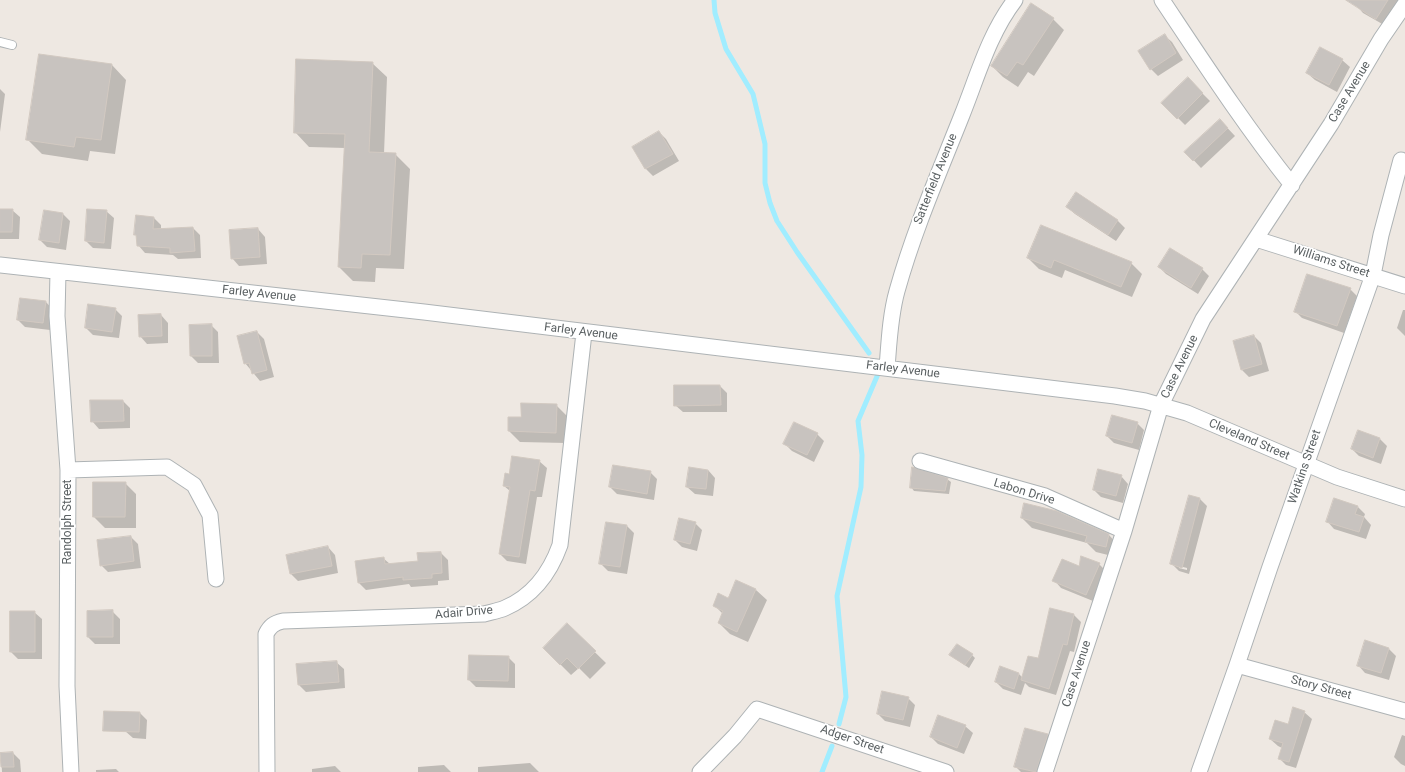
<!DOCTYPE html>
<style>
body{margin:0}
canvas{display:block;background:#eee8e2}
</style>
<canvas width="1405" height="772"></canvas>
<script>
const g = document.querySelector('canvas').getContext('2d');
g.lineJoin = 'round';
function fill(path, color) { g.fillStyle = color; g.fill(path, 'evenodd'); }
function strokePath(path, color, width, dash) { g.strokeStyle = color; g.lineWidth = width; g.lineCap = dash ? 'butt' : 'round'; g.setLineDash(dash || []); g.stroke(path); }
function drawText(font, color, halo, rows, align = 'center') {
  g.font = font + ' Roboto,sans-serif'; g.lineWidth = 3.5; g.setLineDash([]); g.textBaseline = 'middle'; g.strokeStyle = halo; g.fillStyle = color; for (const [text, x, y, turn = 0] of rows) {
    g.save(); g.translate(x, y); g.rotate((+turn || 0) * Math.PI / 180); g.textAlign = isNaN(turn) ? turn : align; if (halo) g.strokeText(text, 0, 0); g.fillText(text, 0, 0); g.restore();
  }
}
const shadow = new Path2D(`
 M1360,0H1399L1384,25L1363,13L1356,5Z
 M1053,19L1064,30L1034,76L1028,72L1018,87L1003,77L992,66Z
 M1164,35L1172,42L1183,60L1158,76L1151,69Z
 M39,55L112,65L126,80L115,154L90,151L88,161L42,154L27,139Z
 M1342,60L1350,67L1337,92L1315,80L1307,73Z
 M372,63L387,77L384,154H395L410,169L404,269L376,268L375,282L353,281L339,267L345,148L309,147L295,132Z
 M1188,79L1210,101L1185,125L1163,103Z
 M0,89L5,94L0,132Z
 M1220,120L1235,136L1201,168L1186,152Z
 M659,132L666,139L679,161L653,176L646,169L633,147Z
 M1077,193L1118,221L1125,228L1116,241L1075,214L1067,207Z
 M0,210H12L20,217L19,239H0Z
 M45,211L63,214L70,221L66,250L47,247L40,240Z
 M106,211L114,218L111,249L93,248L86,241Z
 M137,216L154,218L161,225V230L193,228L200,235L201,258L178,259L173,255L145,253L138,245L137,237L135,234Z
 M258,229L265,237L267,264L239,266L232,258Z
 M1028,258L1131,263L1142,274L1132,297L1065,270L1062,278L1039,269Z
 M1159,267L1202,269L1209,276L1198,294L1166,274Z
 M1350,289L1357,296L1344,333L1302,318L1295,311Z
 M46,302L53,310L50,330L25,327L18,320Z
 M115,309L122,316L119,338L93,335L86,328Z
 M1403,310H1405V336L1397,328Z
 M161,315L168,323V343L147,344L140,336Z
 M211,325L218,332L219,363H198L191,356L190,326Z
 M257,332L264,339L274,377L260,381L245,363Z
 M1254,336L1261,343L1269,371L1249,377L1242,370Z
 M720,386L727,393V412H683L675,405Z
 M123,401L130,408V428L99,429L92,421Z
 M556,405L567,416L566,443L520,442L509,431L522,418Z
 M1137,423L1144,430L1139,450L1114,443L1107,436Z
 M1359,431L1380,439L1387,446L1381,464L1359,456L1352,449Z
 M817,434L824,441L814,462L792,451L785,444Z
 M539,461L547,468L542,497H537L526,564L507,561L500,554L510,491L504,486L510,475Z
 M708,470L715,478L713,496L695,494L687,487Z
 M650,472L657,479L654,500L617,494L610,487Z
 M1121,476L1128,484L1123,503L1101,497L1094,490Z
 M947,479L951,482L949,494L914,491L911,487Z
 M125,483L136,494V528H105L94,517Z
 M1190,496L1200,499L1207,506L1189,574L1179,571L1172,564ZM1179,566L1187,568V570L1179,568Z
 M1358,507L1365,514L1364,517L1371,525L1366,539L1334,529L1327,521Z
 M1057,512L1109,535L1119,546L1116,557L1096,552L1087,543L1032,528L1022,518Z
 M695,523L702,530L697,551L682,547L675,540Z
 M627,526L634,533L627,574L608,571L600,563Z
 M131,537L138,544L141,568L108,572L101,565Z
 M328,547L335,555L338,573L298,581L291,574L287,556Z
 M441,553L448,560L449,580L438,581V585L411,587L409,584L366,590L359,583L356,561L383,558L390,564L419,562Z
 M1099,564L1106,571L1093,601L1061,588L1054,580L1079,567Z
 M737,581L756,590L767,600L748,642L730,634L719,623L723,614L714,605L729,599Z
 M1050,609L1074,615L1081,622L1074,652L1070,651L1056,695L1029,687L1025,683L1021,695L1003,689L996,682L1019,674L1022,677L1038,660Z
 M34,612L42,619V659H18L11,652Z
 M113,612L120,619V644H95L88,637Z
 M567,625L606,663L590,679L579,668L571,675L544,648Z
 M1365,642L1389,649L1396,656L1389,680L1365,673L1358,665Z
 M972,655L975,658L969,668L954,658Z
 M508,657L515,664V688L476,687L469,680Z
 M336,662L344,669L345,688L306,692L299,685L297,665Z
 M908,698L915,705L910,727L885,721L878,714Z
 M1304,712L1312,719L1296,768L1286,765L1279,758L1282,748L1278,746L1270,739L1289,725Z
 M140,713L147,720L146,739L133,738L125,731Z
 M965,726L973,733L964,754L938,744L931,737Z
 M1047,735L1055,742L1046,772H1021L1015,766Z
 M1402,735L1405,736V766L1401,764L1394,757Z
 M13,753L20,760L21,772H2L1,754Z
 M530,763L539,772H478V767Z
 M444,765L451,772H418V767Z
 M335,766L341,772H312V769Z
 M116,769L119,772H96V770Z`);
const stream = new Path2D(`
 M714,0L715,13L726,49L753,94L765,144V183L770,203L777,221L797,252L869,353
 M839,724L846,697L837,596L861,487L862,455L858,421L878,374
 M822,772L832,746`);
const building = new Path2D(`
 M1346,0H1388L1376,19Z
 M1031,3L1054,18L1023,65L1017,62L1007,76L991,66Z
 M1165,34L1176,53L1150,70L1138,51Z
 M1320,47L1343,59L1329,85L1306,73Z
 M39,54L112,64L101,140L76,137L74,147L26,140Z
 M296,59L373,62L369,152L396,153L390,255L362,254L361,268L338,267L345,134L294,133Z
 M1188,77L1203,93L1177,119L1161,103Z
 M1220,119L1228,128L1193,161L1184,152Z
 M659,131L673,154L645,169L632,147Z
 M1076,192L1118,220L1108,235L1066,207Z
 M0,209H13L12,232H0Z
 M87,209L107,210L104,243L85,241Z
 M44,210L63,213L59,243L39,240Z
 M136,215L154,217L153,229L193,227L195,251L170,253V248L137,246L136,235H134Z
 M1041,225L1132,262L1121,287L1054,260L1051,268L1027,258Z
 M258,228L260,257L231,259L229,230Z
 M1170,248L1203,268L1191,288L1158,267Z
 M1307,274L1351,288L1337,326L1294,312Z
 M20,298L46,301L43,323L17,320Z
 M88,304L116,308L112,332L85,328Z
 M161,314L162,336L139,337L138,315Z
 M212,324V356H190L189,325Z
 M257,331L267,370L252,374L249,363L244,364L237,336Z
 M1254,335L1262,364L1241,370L1233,341Z
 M674,385H720L721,405L674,406Z
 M90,400H123L124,421L91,422Z
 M521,403L557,404L556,433L508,431V417H521Z
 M1112,415L1138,422L1132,443L1106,436Z
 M794,422L818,433L807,455L783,444Z
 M1358,430L1380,438L1373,458L1351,449Z
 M512,456L540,460L535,491L530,490L519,557L499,554L510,487L503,486L505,473L509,474Z
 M613,465L651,471L647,494L609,487Z
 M689,467L708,470L706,489L686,487Z
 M912,467L948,478L945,491L910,488Z
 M1098,469L1122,475L1116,496L1093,490Z
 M93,482H126L125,517H93Z
 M1189,495L1200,498L1182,568L1170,564Z
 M1334,498L1358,506L1355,514L1364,517L1359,532L1326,522Z
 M1024,503L1057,511L1109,534L1106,547L1085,542L1087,536L1021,518Z
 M679,518L696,522L690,544L674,540Z
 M606,522L627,525L620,567L599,564Z
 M131,536L134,561L100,566L97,540Z
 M328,546L332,566L290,574L286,555Z
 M441,552L442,573L432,574V578L403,580V577L358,583L355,561L384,557L385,564L418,561L417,553Z
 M1081,556L1100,563L1086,595L1052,581L1062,559L1079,566Z
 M736,580L756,589L737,632L718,623L723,611L713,606L718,593L728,598Z
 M1050,608L1074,614L1067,645L1063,644L1049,689L1021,680L1028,656L1038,658Z
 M113,610V637H87V611Z
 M10,611H35V652H10Z
 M567,623L596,651L578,669L567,658L560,665L543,648Z
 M1365,640L1389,648L1381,673L1357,666Z
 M957,644L973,654L965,665L949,655Z
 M469,655L509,656L508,681L468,680Z
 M337,661L339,682L298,685L296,664Z
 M1000,666L1019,673L1014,689L995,682Z
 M882,691L909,697L903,720L877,714Z
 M1293,707L1305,711L1289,762L1278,759L1283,743L1269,739L1275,720L1288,724Z
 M104,711L140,712L139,732L103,731Z
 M938,715L966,725L957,748L930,737Z
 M1025,728L1048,734L1036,772L1014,767Z
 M13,752L14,767H1L0,753Z`);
const lane = new Path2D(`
 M0,42L12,45`);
const street = new Path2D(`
 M1162,0C1204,63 1245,126 1292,185
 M1256,239L1405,286
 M0,265L424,312L1115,396L1145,401L1187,413L1337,477L1405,499
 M58,272L57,316L68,470L67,686L71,772
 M887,368C889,343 890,316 897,291C914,230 939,173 962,115C978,75 989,34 1015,0
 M920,461L1045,496L1124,531
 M68,470L167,467L194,485L210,515L216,579
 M1237,665L1405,711
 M267,772L266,634C270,626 274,623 283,621L484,614C491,612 498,611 505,608C533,596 550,573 560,545L584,333
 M700,772L735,736L757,709L946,772
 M1045,772L1124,531L1161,405L1203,319L1331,124L1381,39L1405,4
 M1199,772L1237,665L1270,567L1373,275L1381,235L1401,160`);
const streetNames = [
 ["Case Avenue",1350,92,-59],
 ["Satterfield Avenue",936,179,-68],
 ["Williams Street",1331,262,18],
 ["Farley Avenue",259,294,6],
 ["Farley Avenue",581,332,7],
 ["Case Avenue",1180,367,-64],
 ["Farley Avenue",903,370,7],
 ["Cleveland Street",1249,440,23],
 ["Watkins Street",1305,467,-71],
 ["Labon Drive",1024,492,17],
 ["Randolph Street",68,522,-90],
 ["Adair Drive",464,613,-5],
 ["Case Avenue",1077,674,-72],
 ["Story Street",1321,688,15],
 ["Adger Street",852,740,19]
];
fill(shadow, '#0003');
strokePath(stream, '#a1edff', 5);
fill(building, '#c8c3bf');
strokePath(building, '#d2c9c1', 1);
strokePath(lane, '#aeb3b5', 10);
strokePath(street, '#aeb3b5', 17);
strokePath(lane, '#fff', 8);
strokePath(street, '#fff', 15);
drawText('12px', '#5b6163', '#fff', streetNames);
</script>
